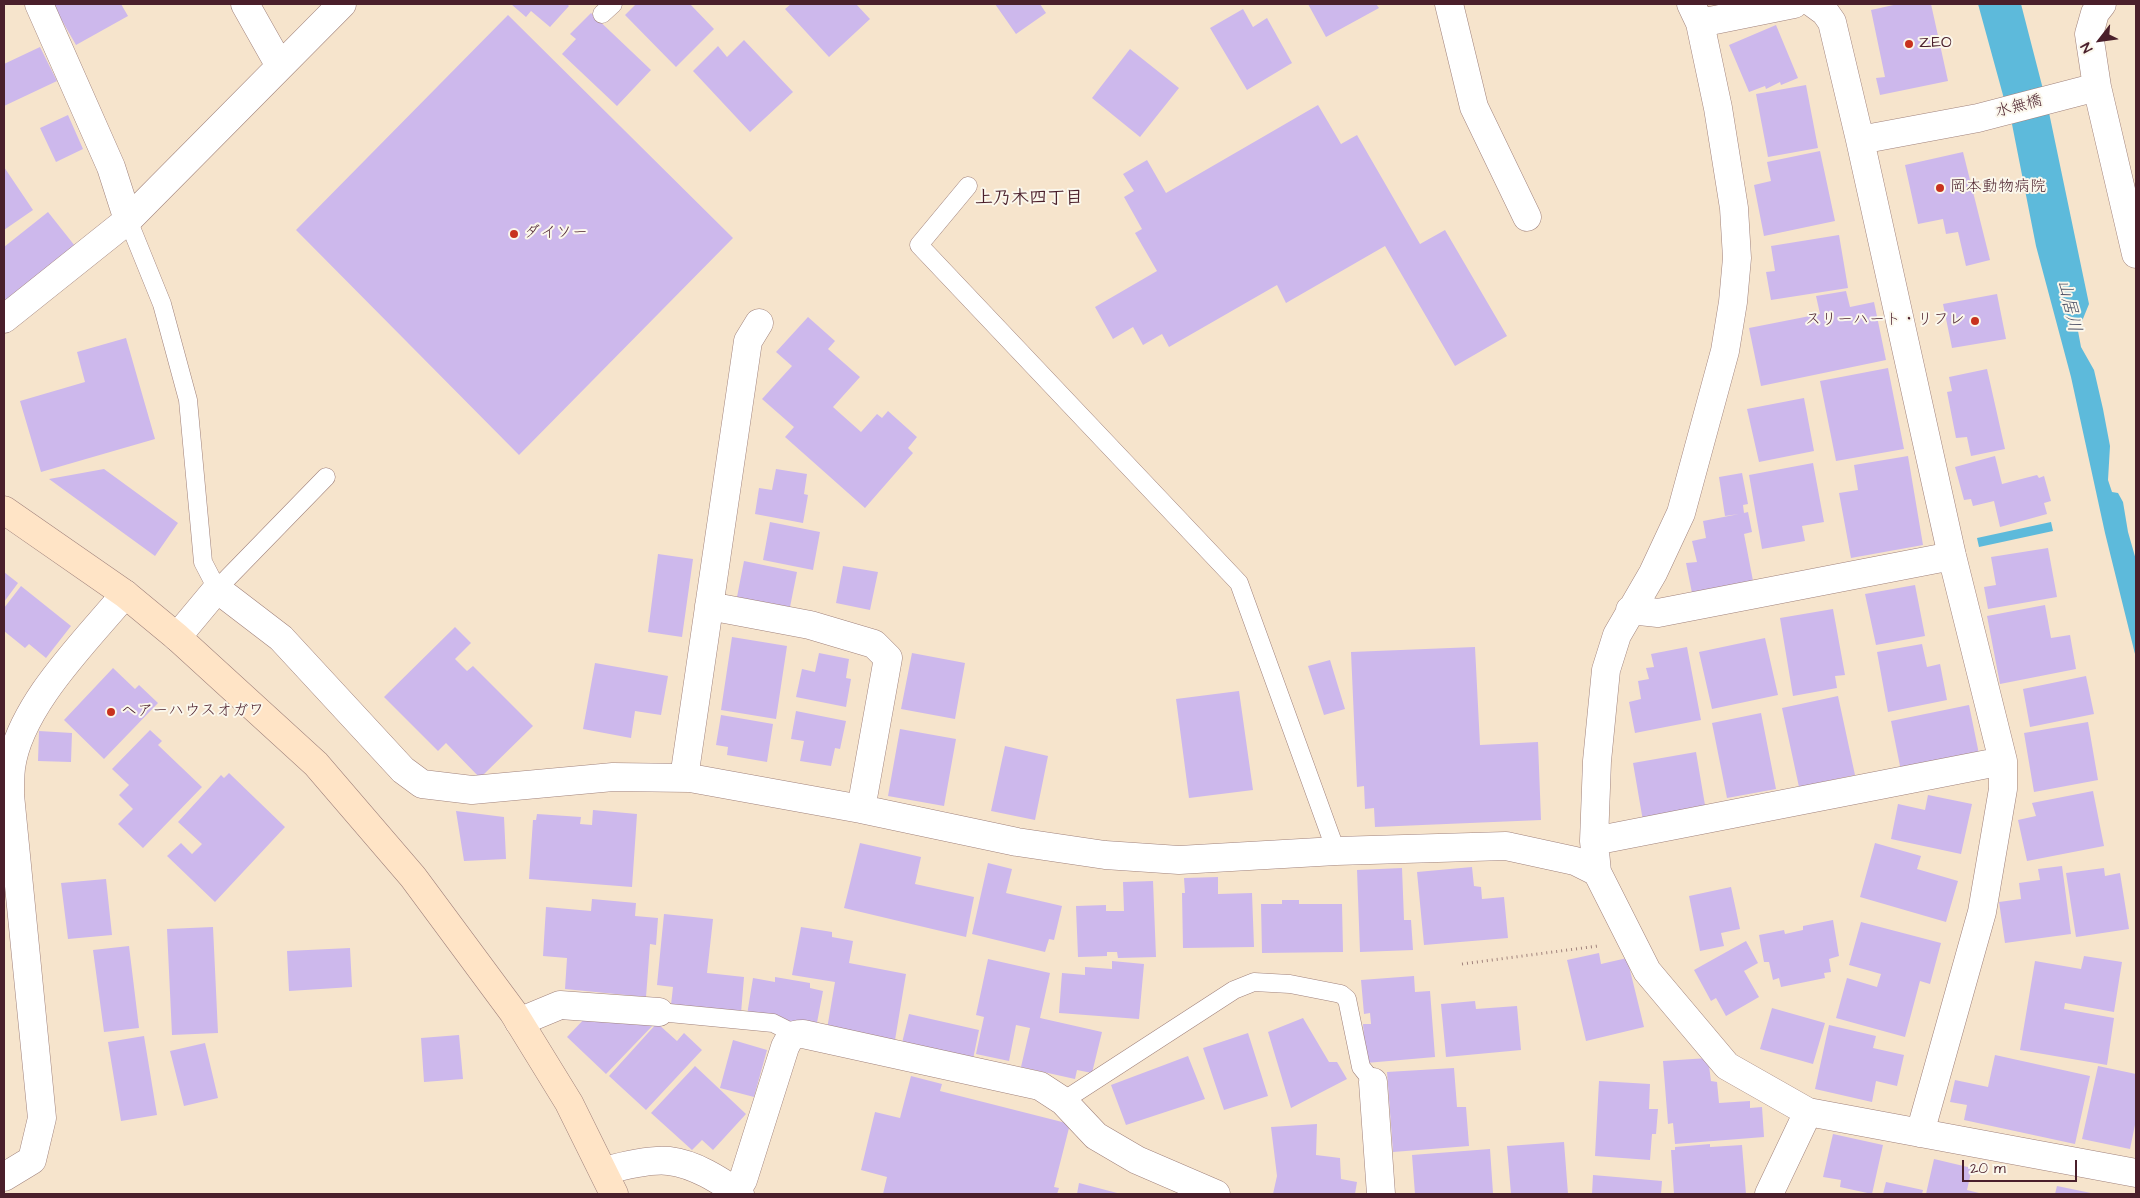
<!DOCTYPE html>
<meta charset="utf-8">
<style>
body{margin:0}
#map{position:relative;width:2140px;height:1198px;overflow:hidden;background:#f6e4cc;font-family:"Architects Daughter",sans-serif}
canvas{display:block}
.frame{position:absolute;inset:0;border:5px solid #4a1f2b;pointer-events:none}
.north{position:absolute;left:2075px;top:15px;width:50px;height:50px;-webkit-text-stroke:4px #fbf7ec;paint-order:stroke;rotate:240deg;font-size:14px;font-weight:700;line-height:20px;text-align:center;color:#4a1f2b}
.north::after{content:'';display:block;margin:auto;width:18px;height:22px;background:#4a1f2b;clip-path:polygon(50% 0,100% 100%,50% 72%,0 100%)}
.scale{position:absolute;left:1962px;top:1160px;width:115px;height:22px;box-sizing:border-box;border:2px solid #4a1f2b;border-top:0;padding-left:6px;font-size:15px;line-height:18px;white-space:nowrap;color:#4a1f2b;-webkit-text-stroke:4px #fbf7ec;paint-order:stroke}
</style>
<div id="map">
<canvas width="2140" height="1198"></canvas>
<div class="frame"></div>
<div class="north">N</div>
<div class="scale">20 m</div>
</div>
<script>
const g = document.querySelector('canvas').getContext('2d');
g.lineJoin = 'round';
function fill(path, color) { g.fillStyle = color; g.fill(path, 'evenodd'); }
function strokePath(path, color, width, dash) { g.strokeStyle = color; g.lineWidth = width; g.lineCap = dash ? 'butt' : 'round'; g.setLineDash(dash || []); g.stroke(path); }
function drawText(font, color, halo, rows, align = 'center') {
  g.font = font + ' "Architects Daughter","Klee One",sans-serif'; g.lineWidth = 4; g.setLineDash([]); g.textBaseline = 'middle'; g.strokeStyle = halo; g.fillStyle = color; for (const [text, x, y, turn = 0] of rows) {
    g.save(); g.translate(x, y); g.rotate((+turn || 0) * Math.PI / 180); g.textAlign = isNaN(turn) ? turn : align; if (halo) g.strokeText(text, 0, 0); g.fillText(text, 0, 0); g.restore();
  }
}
const water = new Path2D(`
 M1978,4H2021L2045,97L2006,106Z
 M2047,103L2089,304L2078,331L2081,347L2094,370L2103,409L2110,446L2108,480L2112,492L2118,493L2123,502L2128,532L2136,560V658L2105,533L2071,377L2036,246L2010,114Z
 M2051,522L2053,531L1979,547L1977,538Z`);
const building = new Path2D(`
 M54,4H121L128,16L76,45L53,5Z
 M511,4H567L569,6L550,27L531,11L526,17Z
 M636,4H690L714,29L676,67L625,15Z
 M791,4H856L870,19L829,57L785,9Z
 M995,4H1040L1046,13L1016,34Z
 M1308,4H1376L1379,8L1326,37Z
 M1898,4H1931L1948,81L1880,95L1876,78L1885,77L1871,10Z
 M1243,9L1253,27L1267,18L1292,63L1247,90L1210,28Z
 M591,13L651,70L617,106L562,54L576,39L570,34Z
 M508,15L733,238L519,455L296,230Z
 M1776,25L1798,78L1781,85L1780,82L1766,89L1765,86L1749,92L1729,45Z
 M744,40L793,92L750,132L693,71L718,46L727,57Z
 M40,47L57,81L4,106V64Z
 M1130,49L1179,88L1140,137L1092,98Z
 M1806,85L1818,148L1768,157L1756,94Z
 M1318,105L1341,144L1357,135L1420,244L1445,230L1507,336L1455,366L1385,246L1286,303L1277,285L1169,347L1162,334L1143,345L1133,327L1113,339L1095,307L1157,271L1135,233L1142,229L1124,197L1134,191L1123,174L1147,160L1166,193Z
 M68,115L83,149L56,162L40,128Z
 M1820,151L1835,221L1764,236L1754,185L1771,181L1767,162Z
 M1963,152L1990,260L1966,266L1958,232L1946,234L1943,219L1918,224L1905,165Z
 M4,167L33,210L4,230Z
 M48,212L75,246L4,302V247Z
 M1839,235L1848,288L1771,300L1766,272L1775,271L1771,246Z
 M1846,291L1850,307L1874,302L1886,360L1761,386L1749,328L1820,314L1816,296Z
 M1997,294L2006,339L1952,348L1943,304Z
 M808,317L835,341L828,349L860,377L833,407L861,432L877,414L882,418L888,411L917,437L908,448L913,453L865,508L785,437L794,427L762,399L792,366L776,352Z
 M126,338L155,439L41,472L20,401L85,382L77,352Z
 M1888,368L1904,449L1836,461L1820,381Z
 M1987,369L2005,449L1971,456L1967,437L1956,438L1947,392L1952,391L1949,377Z
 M1804,398L1814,451L1759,462L1747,409Z
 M1908,456L1923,545L1851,558L1839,493L1858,490L1854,465Z
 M1995,456L2002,484L2037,475L2039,478L2044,476L2051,501L2044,503L2047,514L2000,527L1994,501L1973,506L1971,499L1964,500L1955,467Z
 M1813,463L1824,522L1802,526L1805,541L1762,549L1749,475Z
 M104,469L178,523L155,556L49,479Z
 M776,469L807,474L804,494L808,495L803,523L755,514L759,488L772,490Z
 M1742,473L1748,504L1743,505L1744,513L1748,512L1752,532L1744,534L1754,586L1693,598L1686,563L1697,562L1692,541L1706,538L1703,521L1739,514L1725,516L1719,477Z
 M770,522L820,532L813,570L763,560Z
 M2048,548L2057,597L1988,609L1984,587L1996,585L1991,557Z
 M658,554L693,559L682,637L648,632Z
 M744,561L797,572L790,607L737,597Z
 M843,566L878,572L870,610L836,603Z
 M4,572L18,583L4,602Z
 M1915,585L1925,636L1876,645L1865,594Z
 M21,586L71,626L46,658L29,644L25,648L4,631V608Z
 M2045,605L2051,638L2070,635L2076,669L2000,684L1987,616Z
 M1833,609L1845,675L1835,676L1837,688L1793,696L1780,618Z
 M455,627L471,643L455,659L467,671L473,666L533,726L480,778L446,743L438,751L384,697Z
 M732,637L787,646L776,719L721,710Z
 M1765,638L1778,695L1712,709L1699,652Z
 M1922,644L1927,667L1940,664L1947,700L1888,712L1877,652Z
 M1475,647L1480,745L1538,742L1541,820L1375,827L1374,808L1365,809L1364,786L1357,787L1351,652Z
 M1687,647L1701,720L1635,733L1629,702L1641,699L1638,681L1649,679L1646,668L1654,667L1651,654Z
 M819,653L849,659L846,678L851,679L846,707L796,697L802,669L815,672Z
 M912,653L965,663L955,719L901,709Z
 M1330,660L1345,709L1324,715L1308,666Z
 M595,663L668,676L661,715L635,711L631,738L583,729Z
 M113,668L135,689L139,685L158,703L104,759L64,720Z
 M2086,676L2094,714L2030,727L2023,689Z
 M1239,691L1253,790L1189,798L1176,699Z
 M1838,696L1855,775L1799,787L1782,708Z
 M1969,705L1979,754L1901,771L1891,721Z
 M796,711L846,721L840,749L835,748L831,766L800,761L804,741L791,739Z
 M1761,713L1776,789L1727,798L1712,723Z
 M721,715L773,724L767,762L727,755L728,747L716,745Z
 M2088,722L2098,780L2034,792L2024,733Z
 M900,729L956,739L944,806L888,796Z
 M150,730L162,741L158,745L202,787L143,848L118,824L133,809L119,795L129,785L112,769Z
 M39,731L72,733L71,762L38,761Z
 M1005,746L1048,756L1035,820L991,811Z
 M1696,752L1706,811L1643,821L1633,763Z
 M229,773L285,827L215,902L167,856L181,843L192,854L202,844L178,822L221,775L224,778Z
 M2093,791L2104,846L2027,861L2018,820L2036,816L2032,803Z
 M1928,795L1972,804L1961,854L1891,839L1898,804L1925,810Z
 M593,810L637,814L632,887L529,879L533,820H536L537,814L581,817L580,824L592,825Z
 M456,811L504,817L506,859L464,861Z
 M860,843L921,857L915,884L974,897L966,937L844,908Z
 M1875,843L1921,856L1917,869L1958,881L1946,922L1860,897Z
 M988,863L1012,869L1006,893L1062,906L1054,940L1049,939L1045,952L972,934Z
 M2062,866L2071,934L2005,943L1999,902L2021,899L2019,883L2040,880L2038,869Z
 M1472,867L1474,886L1481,887L1482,899L1504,897L1508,938L1424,945L1417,872Z
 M1402,868L1404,920H1411L1413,950L1360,952L1357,870Z
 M2104,868L2105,876L2120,873L2129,929L2076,937L2066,873Z
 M1218,877V894L1252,893L1254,947L1183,948L1182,893H1185L1184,878Z
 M106,879L112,935L68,939L61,883Z
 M1153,881L1156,957L1118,958L1117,952H1107V956L1078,957L1076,906L1106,905V911H1124L1123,882Z
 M1731,887L1740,929L1721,933L1724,946L1700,951L1689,896Z
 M592,899L636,903L635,916L658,918L656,945L650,944L646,997L565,989L567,958L543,956L546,907L591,911Z
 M1282,900H1299V904H1342L1343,952L1262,953L1261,904H1282Z
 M664,914L713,919L707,973L744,977L741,1013L671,1005L673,987L657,985Z
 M1833,920L1839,956L1829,959L1831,972L1824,973L1825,978L1781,987L1779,978L1773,980L1769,962H1764L1759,935L1784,930L1785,934L1803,930V926Z
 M1861,922L1941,943L1930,984L1920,981L1905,1037L1836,1018L1847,978L1877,987L1881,974L1849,965Z
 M213,927L218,1033L172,1035L167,929Z
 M801,927L832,932V937L853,941L849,963L906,974L895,1040L827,1029L835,982L792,975Z
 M1746,941L1758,963L1744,971L1759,997L1726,1016L1716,998L1711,1001L1694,970Z
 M129,946L139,1028L104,1032L93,950Z
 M350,948L352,987L289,991L287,951Z
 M1599,953L1601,964L1627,958L1644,1027L1586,1041L1567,960Z
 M2084,956L2122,962L2114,1012L2065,1003L2064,1009L2114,1018L2107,1065L2020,1050L2035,961L2081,969Z
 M988,959L1050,973L1040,1018L1102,1032L1092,1073L1077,1070L1075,1079L1021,1067L1030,1028L1016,1025L1009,1061L976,1054L984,1017L976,1015Z
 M1112,961L1144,964L1139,1019L1059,1013L1062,973L1085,975V967L1112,969Z
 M1414,976L1415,992L1430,991L1435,1057L1366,1063L1363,1024H1371L1370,1013L1364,1014L1361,980Z
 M775,977L810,983V988L823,991L816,1028L747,1015L753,978L775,982Z
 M1475,1001L1476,1009L1517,1006L1521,1050L1446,1057L1441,1004Z
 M1772,1008L1825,1023L1813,1064L1760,1049Z
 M589,1014L658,1020L606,1074L567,1037Z
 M909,1014L979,1030L973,1059L902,1043Z
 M1303,1018L1329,1062H1337L1347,1079L1291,1108L1268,1032Z
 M657,1023L677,1041L684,1033L702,1050L646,1110L609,1076Z
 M1829,1025L1876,1036L1873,1048L1904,1055L1897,1086L1876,1081L1872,1102L1815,1089Z
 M1248,1033L1268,1096L1224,1110L1203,1048Z
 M459,1035L463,1079L424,1082L421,1038Z
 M144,1036L157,1115L121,1121L108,1042Z
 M733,1040L767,1050L754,1097L720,1088Z
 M205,1043L218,1098L184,1106L170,1051Z
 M1995,1055L2090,1076L2075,1144L1964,1120L1967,1105L1950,1102L1955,1080L1988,1087Z
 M1188,1056L1205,1099L1126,1125L1111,1085Z
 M1708,1058L1711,1081L1717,1082L1719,1103L1750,1101V1108L1762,1107L1764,1137L1675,1144L1673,1123L1668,1124L1663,1061Z
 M695,1066L746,1114L713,1150L702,1140L692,1150L651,1113Z
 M2098,1066L2136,1074V1120L2130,1149L2082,1139Z
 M1454,1068L1457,1107H1466L1469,1146L1393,1152L1387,1072Z
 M911,1076L942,1084L940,1091L1070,1124L1054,1187L1059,1188L1057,1194H883L887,1177L861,1170L875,1112L900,1118Z
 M1599,1081L1650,1084L1649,1109H1658L1656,1134H1652L1650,1160L1595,1156Z
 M1317,1124L1316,1155L1340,1158L1341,1179L1357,1182L1355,1194H1273L1277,1176L1271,1127Z
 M1833,1134L1883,1145L1872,1194L1840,1187L1841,1180L1823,1177Z
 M1564,1142L1568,1194H1511L1507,1146Z
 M1710,1144V1147L1742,1145L1746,1194H1674L1671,1150H1675V1147Z
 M1490,1149L1493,1193L1415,1194L1412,1155Z
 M1934,1159L1972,1168L1967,1190L1983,1194H1926Z
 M1593,1175L1662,1181L1661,1194H1592Z
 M1886,1182L1923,1190L1922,1194H1883Z
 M1079,1183L1121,1194H1077Z
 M2057,1186L2091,1193L2090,1194H2055Z`);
const path = new Path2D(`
 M1462,964L1598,946`);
const lane = new Path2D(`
 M602,14L613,4
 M968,186L919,245L1239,583L1336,851
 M128,220L162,304L188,400L203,562L217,589L326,477
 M659,1012L773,1023L787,1030L792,1035
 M1063,1101L1234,990L1254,982L1290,984L1341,994L1347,999L1361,1067L1373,1082`);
const street = new Path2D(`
 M39,4L111,167L128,220
 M245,4L280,66
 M1449,4L1474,107L1527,217
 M1691,4L1700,23L1718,108L1734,208L1737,258L1733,302L1725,351L1681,513L1653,573L1617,635L1606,670L1597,761L1594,841L1597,872L1647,971L1727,1066L1808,1112L2136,1173
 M1814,4L1825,12L1832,22L1860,140L1952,556L2003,761V789L1982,912L1920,1133
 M2102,4L2095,13L2089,34L2097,87L2136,254
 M1700,23L1794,4
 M1860,140L1978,118L2097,87
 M4,319L128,220L342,4
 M709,606L810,625L874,644L888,658L861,809
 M1630,610L1658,613L1952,556
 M177,637L217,589L281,638L403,770L422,784L472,790L613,777L690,778L861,809L1017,842L1105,855L1179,860L1336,851L1506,846L1575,861L1597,872
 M684,778L748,341L759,323
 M1594,841L2003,761
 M519,1022L560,1005L659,1012
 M1373,1082L1381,1194
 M604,1171C622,1166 652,1159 669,1161C695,1164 719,1180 740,1194
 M4,1177L32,1160L42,1118L10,795C10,786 10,777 11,768C19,706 86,641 125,594
 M736,1192L743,1180L785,1047C790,1037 791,1034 803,1034L1040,1086L1063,1101L1096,1136L1137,1160L1216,1194
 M1769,1194L1808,1112`);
const secondary = new Path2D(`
 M4,510L125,594L177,637L316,764L413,877L513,1012L569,1103L614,1194`);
const markers = [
 [1909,44,5,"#c8321e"],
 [1940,188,5,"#c8321e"],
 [514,234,5,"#c8321e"],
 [1975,321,5,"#c8321e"],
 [111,712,5,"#c8321e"]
];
const poiNames = [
 ["ZEO",1919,44],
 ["岡本動物病院",1950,188],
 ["ダイソー",524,234],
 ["スリーハート・リフレ",1965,321,"right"],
 ["ヘアーハウスオガワ",121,712]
];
const streetNames = [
 ["水無橋",2019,107,-15]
];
const neighbourhoodNames = [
 ["上乃木四丁目",1029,199]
];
const waterNames = [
 ["山居川",2068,306,77]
];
fill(water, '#5dbadb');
fill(building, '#cdb8ec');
strokePath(lane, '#a0827c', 19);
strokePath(street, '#a0827c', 29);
strokePath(secondary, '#a0827c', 29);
strokePath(path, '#a0827c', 3, [1, 4]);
strokePath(lane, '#fff', 18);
strokePath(street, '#fff', 28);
strokePath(secondary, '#ffe4c6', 28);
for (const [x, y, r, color] of markers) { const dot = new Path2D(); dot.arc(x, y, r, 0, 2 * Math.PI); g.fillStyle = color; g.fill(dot); strokePath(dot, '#fbf7ec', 2); }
drawText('16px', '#4a1f2b', '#fbf7ec', poiNames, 'left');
drawText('16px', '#4a1f2b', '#fbf7ec', streetNames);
drawText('bold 18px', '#4a1f2b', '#fbf7ec', neighbourhoodNames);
drawText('italic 18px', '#515569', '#fbf7ec', waterNames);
</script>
